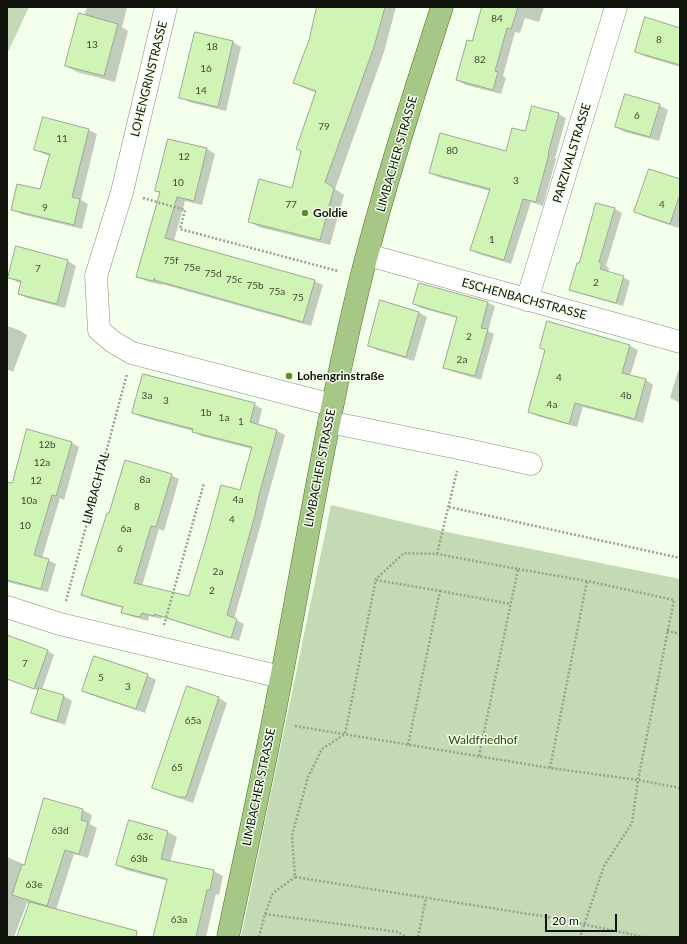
<!DOCTYPE html>
<meta charset="utf-8">
<style>
body{margin:0}
#map{position:relative;width:687px;height:944px;overflow:hidden;background:#f3ffeb;font-family:Lato,sans-serif}
canvas{display:block}
.frame{position:absolute;inset:0;border:8px solid #10140d;pointer-events:none}
.scale{position:absolute;left:545px;top:914px;width:72px;height:18px;box-sizing:border-box;border:2px solid #10140d;border-top:0;padding-left:5px;font-size:12px;line-height:14px;white-space:nowrap;color:#10140d;-webkit-text-stroke:3px #f3ffeb;paint-order:stroke}
</style>
<div id="map">
<canvas width="687" height="944"></canvas>
<div class="frame"></div>
<div class="scale">20 m</div>
</div>
<script>
const g = document.querySelector('canvas').getContext('2d');
g.lineJoin = 'round';
function fill(path, color) { g.fillStyle = color; g.fill(path, 'evenodd'); }
function strokePath(path, color, width, dash) { g.strokeStyle = color; g.lineWidth = width; g.lineCap = dash ? 'butt' : 'round'; g.setLineDash(dash || []); g.stroke(path); }
function drawText(font, color, halo, rows, align = 'center') {
  g.font = font + ' Lato,sans-serif'; g.lineWidth = 3; g.setLineDash([]); g.textBaseline = 'middle'; g.strokeStyle = halo; g.fillStyle = color; for (const [text, x, y, turn = 0] of rows) {
    g.save(); g.translate(x, y); g.rotate((+turn || 0) * Math.PI / 180); g.textAlign = isNaN(turn) ? turn : align; if (halo) g.strokeText(text, 0, 0); g.fillText(text, 0, 0); g.restore();
  }
}
const green = new Path2D(`
 M7,7H29L7,54Z
 M331,505L442,531L680,579V937H241Z`);
const shadow = new Path2D(`
 M87,7H127L122,27L128,31L115,82L77,72L66,66L84,16Z
 M318,7H396L384,52L335,189L344,195L330,245L259,227L249,221L293,189L302,152L297,149L317,93L304,88L294,82L310,40Z
 M483,7H544L539,22L525,18L520,33L515,32L503,76L506,78L501,94L466,85L457,80L472,42Z
 M680,22V67L644,56L636,52L678,28Z
 M196,33L233,42L241,47L226,111L189,102L181,97Z
 M659,105L668,110L659,141L625,132L616,127Z
 M558,114L566,118L555,158L556,159L543,206L531,202L511,264L479,254L472,250L490,191L438,177L430,172L506,152L526,133Z
 M44,118L89,130L97,134L81,200L88,204L82,229L21,214L12,209L41,190L50,156L44,154L35,149Z
 M169,140L207,149L215,154L202,205L185,201L174,241L314,281L323,285L311,326L162,284V285L146,281L137,276L160,193L156,191Z
 M680,180V223L678,228L643,216L635,211Z
 M596,204L615,209L622,213L606,266L609,268L608,272L623,277L630,281L623,306L578,293L571,289L579,264Z
 M17,248L68,261L76,266L65,308L27,298L19,294L21,283L17,282L9,277Z
 M419,284L488,303L495,306L488,331L494,334L481,380L451,371L444,367L457,318L421,308L414,304Z
 M418,312L427,317L414,361L377,350L369,345Z
 M548,323L630,346L638,350L630,376L646,380L653,385L643,423L583,407L577,427L537,416L529,412L546,351L541,348Z
 M7,326L19,330L27,335L13,372L7,369Z
 M678,371L680,372V403L670,398Z
 M254,404L262,409L258,426L277,431L285,435L267,500L262,520L234,619L244,624L239,641L162,617L161,619L149,616L148,621L130,616L122,612L123,608L90,599L83,595L110,515L171,475L179,479L164,531L159,529L142,586L190,598L241,491L252,449L201,436L193,431L141,417L133,413Z
 M72,443L79,447L64,500L60,498L42,558L48,560L56,564L48,592L7,582V490Z
 M7,636L48,651L54,655L42,690L64,696L72,701L65,725L40,717L32,712L39,691L7,679Z
 M147,675L156,680L145,713L91,695L83,690Z
 M188,687L219,698L227,703L193,803L162,792L154,788Z
 M45,799L83,810L92,815L90,824L97,828L88,858L74,854L56,910L120,937H31L38,907L27,903L14,937H7V857L25,865Z
 M129,822L168,832L177,837L170,862L214,871L223,876L219,895L216,894L206,937H154L168,881L126,870L117,865Z`);
const building = new Path2D(`
 M317,7H385L374,47L325,182L334,188L320,240L248,222L259,179L292,188L301,151L296,149L316,91L293,83L309,40Z
 M482,7H518L511,29L507,28L495,71L498,72L493,90L456,80L467,40L472,41Z
 M79,13L118,24L104,76L65,66Z
 M645,17L680,28V65L635,52Z
 M195,32L233,41L218,107L179,98Z
 M625,94L660,104L650,137L615,127Z
 M532,106L559,113L548,154H549L536,202L523,199L504,260L470,250L490,189L429,173L440,133L506,151L512,128L525,131Z
 M43,117L89,129L72,197L80,199L74,225L11,210L17,184L40,189L50,154L34,150Z
 M168,139L207,148L194,201L177,197L165,238L315,280L303,322L154,280L155,278L153,281L136,277L160,192L155,191Z
 M649,169L680,179V194L670,224L634,212Z
 M596,203L615,208L599,262L602,263L600,269L624,276L616,303L569,290L577,263H579Z
 M16,246L68,260L57,304L18,294L21,281L8,278Z
 M419,283L488,302L481,328L488,329L475,376L443,368L457,317L413,304Z
 M380,300L419,312L406,357L368,346Z
 M547,321L630,345L622,373L646,379L635,419L575,403L569,424L528,412L545,350L540,348Z
 M143,374L255,403L250,422L277,430L259,495L255,515L227,615L237,619L231,638L154,614V616L142,613L140,617L121,613L123,607L81,595L107,513H109L125,460L172,474L156,527L151,526L134,583L189,596L206,540L221,485L240,490L252,447L192,432L193,429L132,413Z
 M27,429L72,442L56,496L52,495L34,555L49,559L41,589L7,580V482L12,483Z
 M7,635L48,650L34,689L7,679Z
 M94,656L148,674L136,709L82,691Z
 M187,686L219,697L186,797H178L152,788Z
 M39,688L64,695L57,721L31,713Z
 M44,798L83,809L81,820L88,822L79,854L65,850L47,906L12,895L22,864L24,865Z
 M129,820L168,831L161,859L214,870L210,890H207L196,937H153L167,879L116,865Z
 M30,902L137,931L136,937H17Z`);
const path = new Path2D(`
 M143,198L185,210L180,229L338,271
 M449,507L680,558
 M437,554L457,471
 M518,569L587,581L674,600L638,780L632,823L604,866L580,937
 M376,580L440,591L408,745
 M440,591L511,604
 M66,601L127,374
 M164,625L204,483
 M667,631L680,634
 M295,726L550,768L638,780L680,788
 M479,756L518,569L437,554L404,553L376,579L345,734L322,749L308,777L292,835L295,877L548,917L644,937
 M550,768L587,581
 M265,914L398,932L406,937
 M259,937L265,914L273,893L295,877
 M418,937L426,898`);
const minor = new Path2D(`
 M166,7L122,192L96,276L99,330L113,342L132,353L332,405
 M368,255L680,342
 M527,300L616,7
 M329,422L463,449L531,464
 M7,607L60,624L281,677`);
const major = new Path2D(`
 M228,937C243,865 259,793 273,721C302,573 325,424 361,278C384,187 413,97 442,7`);
const markers = [
 [305,213,4,"#5b8f27"],
 [289,376,4,"#5b8f27"]
];
const numberNames = [
 ["84",497,19],
 ["8",659,40],
 ["13",92,45],
 ["18",212,47],
 ["82",480,60],
 ["16",206,69],
 ["14",201,91],
 ["6",637,116],
 ["79",324,127],
 ["11",62,139],
 ["80",452,151],
 ["12",184,157],
 ["3",516,181],
 ["10",178,183],
 ["77",291,205],
 ["4",662,205],
 ["9",45,208],
 ["1",492,240],
 ["75f",171,261],
 ["75e",192,268],
 ["7",38,269],
 ["75d",213,274],
 ["75c",234,280],
 ["2",596,283],
 ["75b",255,286],
 ["75a",277,292],
 ["75",298,298],
 ["2",469,337],
 ["2a",462,360],
 ["4",559,378],
 ["3a",147,396],
 ["4b",626,396],
 ["3",166,401],
 ["4a",552,405],
 ["1b",206,413],
 ["1a",224,418],
 ["1",241,422],
 ["12b",47,445],
 ["12a",42,463],
 ["8a",145,480],
 ["12",36,481],
 ["4a",238,500],
 ["10a",29,501],
 ["8",137,507],
 ["4",232,520],
 ["10",25,526],
 ["6a",126,529],
 ["6",120,549],
 ["2a",218,572],
 ["2",212,591],
 ["7",25,664],
 ["5",101,678],
 ["3",128,687],
 ["65a",193,721],
 ["65",177,768],
 ["63d",60,831],
 ["63c",145,837],
 ["63b",139,859],
 ["63e",34,885],
 ["63a",179,920]
];
const streetNames = [
 ["LOHENGRINSTRASSE",149,79,-76],
 ["PARZIVALSTRASSE",572,153,-73],
 ["LIMBACHER STRASSE",397,154,-74],
 ["ESCHENBACHSTRASSE",524,299,15],
 ["LIMBACHER STRASSE",320,468,-79],
 ["LIMBACHTAL",96,488,-75],
 ["LIMBACHER STRASSE",259,787,-78]
];
const poiNames = [
 ["Goldie",313,213],
 ["Lohengrinstraße",297,376]
];
const parkNames = [
 ["Waldfriedhof",483,740]
];
fill(green, '#c4dab5');
fill(shadow, '#0003');
fill(building, '#d0f4b5');
strokePath(building, '#9da896', 1);
strokePath(minor, '#858f7d', 23);
strokePath(major, '#4b7027', 23);
strokePath(path, '#98a192', 2.5, [2, 2]);
strokePath(minor, '#fff', 22);
strokePath(major, '#a6c786', 22);
for (const [x, y, r, color] of markers) { const dot = new Path2D(); dot.arc(x, y, r, 0, 2 * Math.PI); g.fillStyle = color; g.fill(dot); strokePath(dot, '#f3ffeb', 1.5); }
drawText('10px', '#404c37', null, numberNames);
drawText('12px', '#10140d', '#f3ffeb', streetNames);
drawText('bold 12px', '#10140d', '#f3ffeb', poiNames, 'left');
drawText('12px', '#2b4a08', '#f3ffeb', parkNames);
</script>
